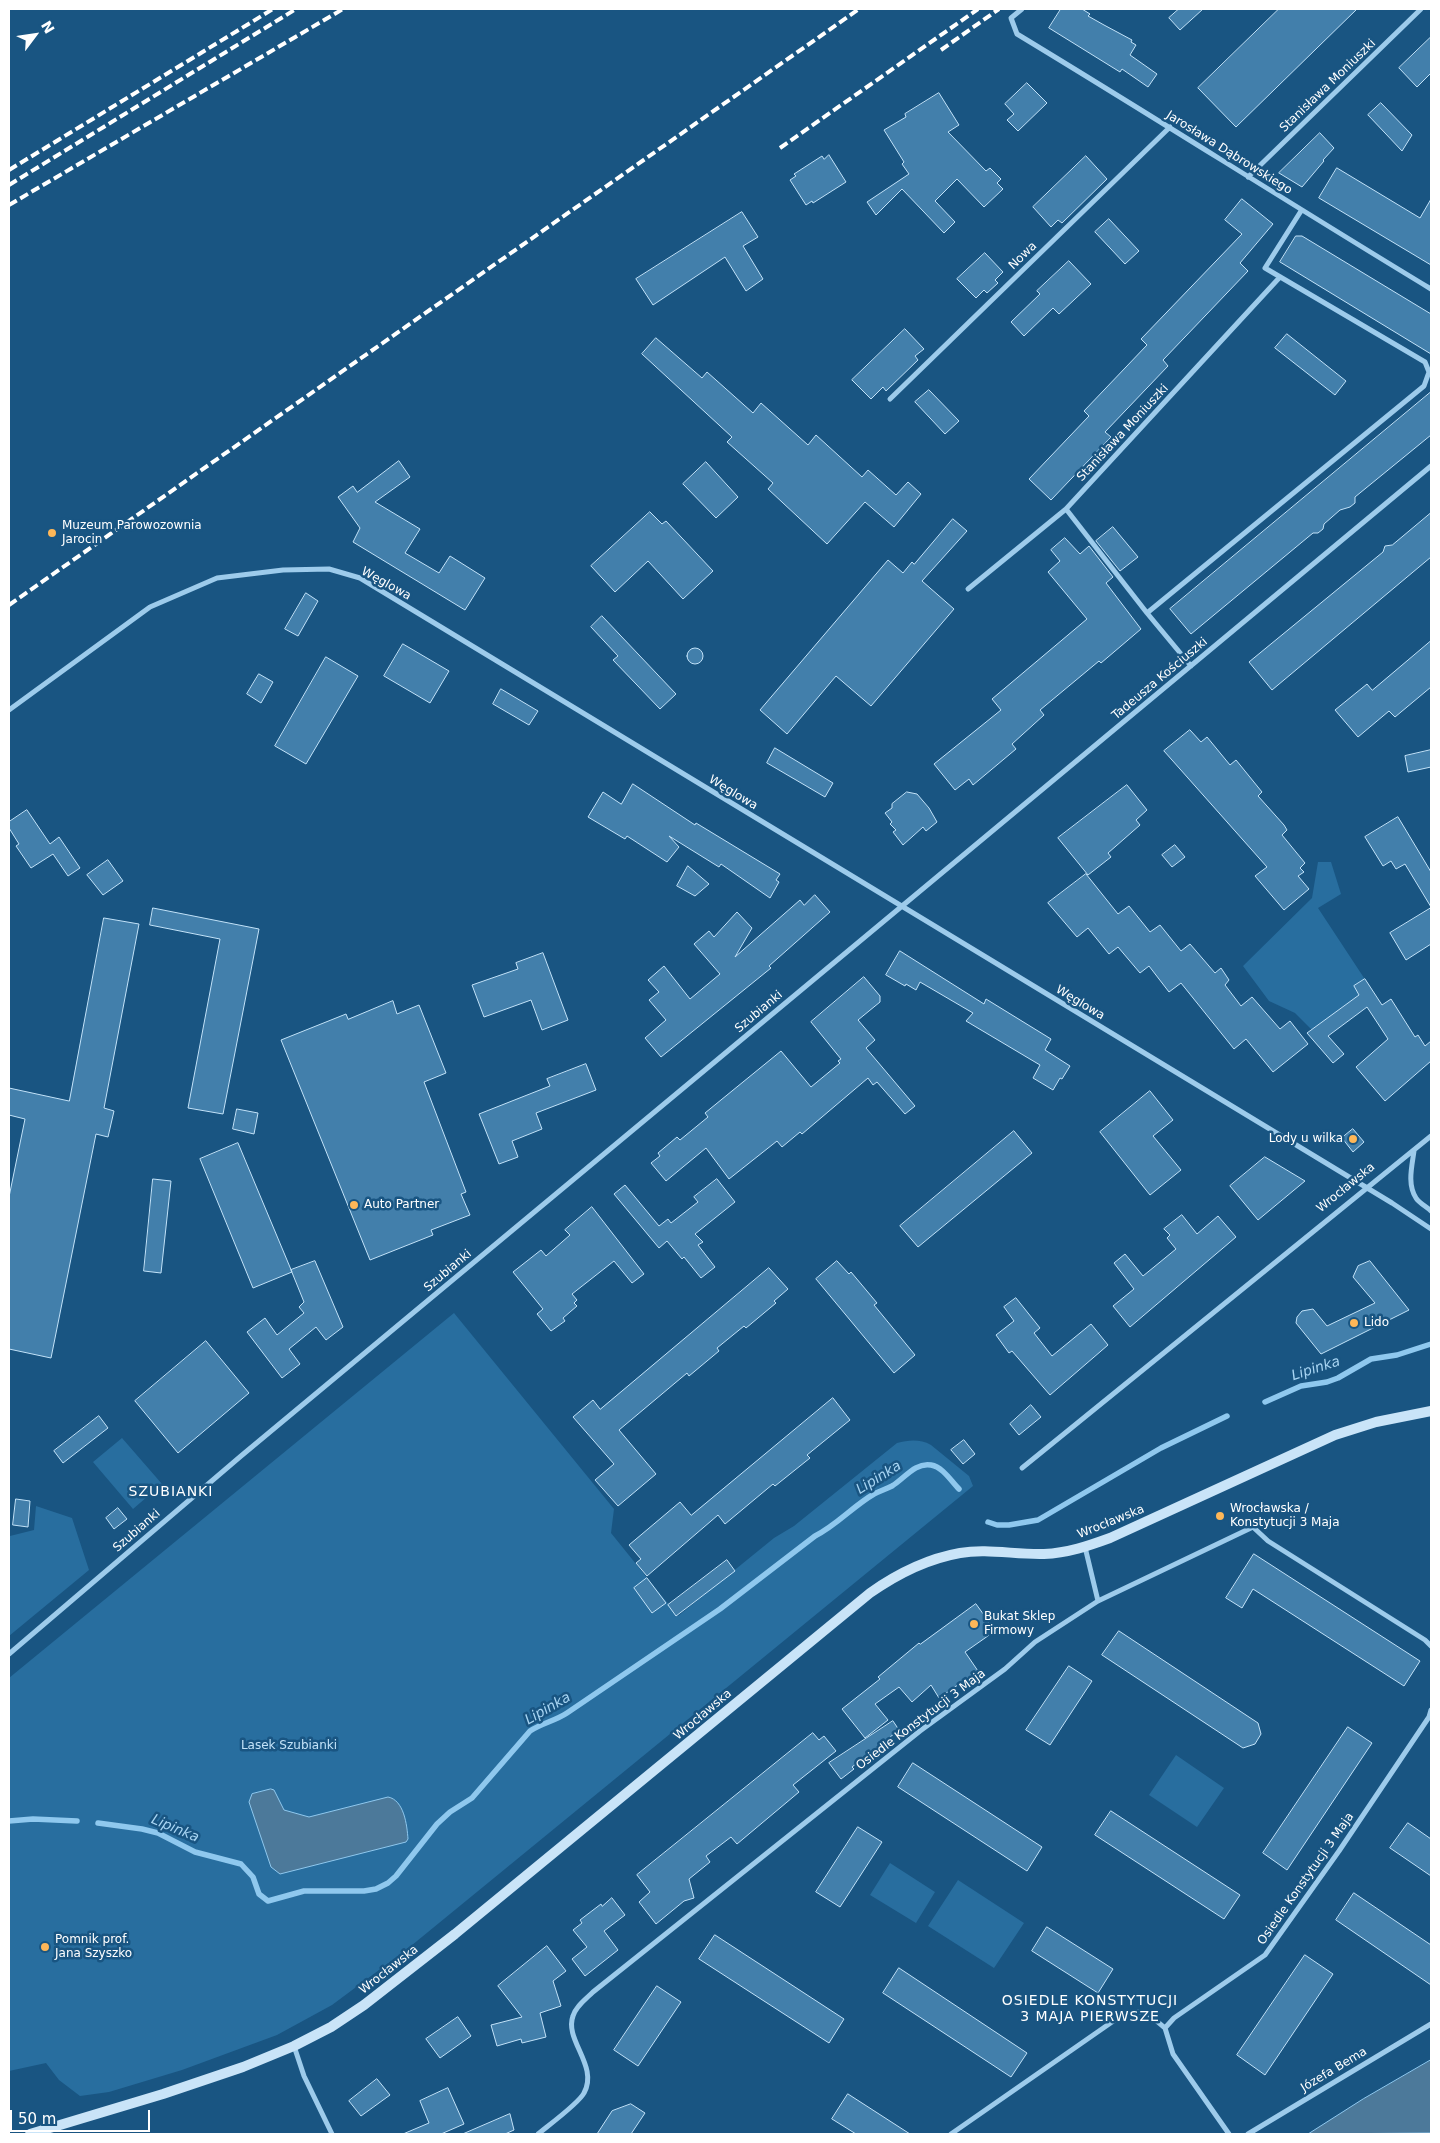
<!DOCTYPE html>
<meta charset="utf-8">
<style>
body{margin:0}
#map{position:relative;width:1440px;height:2143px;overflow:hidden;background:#195582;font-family:"DejaVu Sans",sans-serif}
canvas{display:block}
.frame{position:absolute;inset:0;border:10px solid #fff;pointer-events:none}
.north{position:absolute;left:10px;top:10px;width:50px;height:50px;-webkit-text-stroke:4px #195582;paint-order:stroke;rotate:59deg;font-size:14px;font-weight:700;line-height:20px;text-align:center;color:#fff}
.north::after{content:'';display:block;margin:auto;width:18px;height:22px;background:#fff;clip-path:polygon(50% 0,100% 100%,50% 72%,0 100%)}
.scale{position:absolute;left:10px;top:2110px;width:140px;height:22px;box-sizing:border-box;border:2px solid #fff;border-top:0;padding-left:6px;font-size:15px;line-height:18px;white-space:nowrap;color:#fff;-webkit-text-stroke:4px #195582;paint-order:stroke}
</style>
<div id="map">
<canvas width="1440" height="2143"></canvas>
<div class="frame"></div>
<div class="north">N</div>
<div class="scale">50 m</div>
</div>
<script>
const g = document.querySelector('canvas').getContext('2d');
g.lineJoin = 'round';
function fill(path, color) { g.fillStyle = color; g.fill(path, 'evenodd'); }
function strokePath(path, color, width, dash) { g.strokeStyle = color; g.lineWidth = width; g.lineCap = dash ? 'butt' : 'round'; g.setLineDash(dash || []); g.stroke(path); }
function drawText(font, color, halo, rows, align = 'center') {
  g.font = font + ' "DejaVu Sans",sans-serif'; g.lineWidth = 5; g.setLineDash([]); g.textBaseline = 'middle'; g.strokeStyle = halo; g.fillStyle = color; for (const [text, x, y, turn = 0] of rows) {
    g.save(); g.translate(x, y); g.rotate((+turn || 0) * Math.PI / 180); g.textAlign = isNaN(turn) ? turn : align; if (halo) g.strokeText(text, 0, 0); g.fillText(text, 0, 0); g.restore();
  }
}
const green = new Path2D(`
 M1318,862H1331L1341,894L1318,908L1370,987L1312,1030L1295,1013L1269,1001L1243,966L1312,898Z
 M454,1313L614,1509L611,1533L678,1616L774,1538L794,1526L897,1443C909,1440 920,1439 931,1445L969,1476L973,1486L406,1950L332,2005L277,2035L182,2070L109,2092L80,2096L59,2080L46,2063L9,2071V1678Z
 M122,1438L162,1484L133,1509L93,1462Z
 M36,1506L72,1518L89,1570L9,1636V1534L10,1536L34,1530Z
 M1176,1755L1224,1788L1197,1827L1149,1795Z
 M890,1863L935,1892L916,1923L870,1895Z
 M958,1880L1024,1923L994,1968L928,1926Z`);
const water = new Path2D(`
 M271,1789L274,1790L284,1810L309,1817L388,1797C404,1800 407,1825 408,1839L406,1842L280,1874L271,1867L249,1802L252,1794Z
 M1431,2060V2133L1308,2134L1363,2099Z`);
const stream = new Path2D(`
 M1265,1402L1301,1386L1327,1382L1338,1378L1371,1359L1397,1355L1431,1344
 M988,1522L997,1525H1009L1038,1520L1161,1448L1227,1416
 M9,1821L33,1819L77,1821
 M98,1823L142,1829L158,1833L195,1852L241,1864L253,1877L259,1894L268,1901L304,1891H364L376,1889L388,1883L396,1876L437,1824L450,1812L472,1798L530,1731C542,1723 555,1721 567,1713L720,1609L815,1536C837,1525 853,1506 874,1494C880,1491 886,1489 892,1486C904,1479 915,1462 931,1465C943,1467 951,1481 959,1489`);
const building = new Path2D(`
 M1061,9H1082L1090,14L1088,16L1104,25L1132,40L1131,42L1136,45L1130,55L1157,74L1148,87L1122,69L1120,72L1049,28Z
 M1179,9H1203L1180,30L1169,18Z
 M1279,9H1357L1236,127L1198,88Z
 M1431,37V73L1417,87L1399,68Z
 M1027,83L1047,103L1018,131L1007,120L1014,114L1005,104Z
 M939,93L959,125L948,132L986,171L990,168L1001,179L997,183L1003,189L984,207L957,179L935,201L955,222L944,233L902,189L876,215L867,202L909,174L902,164L904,162L884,130L906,117L905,114Z
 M1381,103L1412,135L1402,151L1368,115Z
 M1320,133L1334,148L1323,160L1324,161L1302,187L1279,173Z
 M829,155L846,182L813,203L812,201L806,205L790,180L796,176L794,174L822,156L824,159Z
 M1086,156L1107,179L1062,223L1058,220L1051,227L1033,207Z
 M1337,168L1420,218L1431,199V265L1319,198Z
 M1242,199L1273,224L1240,263L1248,271L1163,360L1168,366L1105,432L1111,437L1051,500L1029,479L1089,416L1084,411L1147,345L1141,339L1242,234L1225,220Z
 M742,212L758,237L743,246L763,279L746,291L725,257L653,305L636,279Z
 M1109,219L1139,251L1125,264L1095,232Z
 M1296,236H1302L1431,314V354L1280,262Z
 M985,253L1003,272L995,280L998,283L987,293L984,290L976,298L957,279Z
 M1069,261L1091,284L1059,314L1053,308L1024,336L1011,322L1040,294L1037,291Z
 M905,329L924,349L915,356L918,360L886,391L883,387L871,399L852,380Z
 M1287,334L1346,381L1335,395L1275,348Z
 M656,338L702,378L707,372L753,413L761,403L808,445L816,435L862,477L868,470L896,495L908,482L921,494L894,527L865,502L827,544L768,489L773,483L727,442L732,437L642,354Z
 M929,390L959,421L945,434L915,402Z
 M1431,392V435L1355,497V503L1350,507L1340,510L1324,524L1323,529L1318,533H1313L1191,634L1170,609Z
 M399,461L410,477L375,502L420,529L405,553L439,573L450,556L485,578L465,610L353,542L360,528L338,497L353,486L357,492Z
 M706,462L738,497L716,518L683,484Z
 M650,512L662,524L666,521L713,571L683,599L648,561L615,592L591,566Z
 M1431,513V557L1272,690L1249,662L1383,552L1385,546L1392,545Z
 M953,519L967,531L922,581L954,609L871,706L836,676L787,734L760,710L888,560L903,573L912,562L914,564Z
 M1113,527L1138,557L1120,571L1096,541Z
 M1065,538L1080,554L1089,546L1113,577L1106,583L1141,629L1101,663L1099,661L1040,710L1044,715L1012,744L1016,749L973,785L969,779L955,790L934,764L1001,710L992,699L1087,619L1048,572L1060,561L1051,550Z
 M306,593L318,601L298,636L285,629Z
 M602,616L676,694L660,709L613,660L618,656L591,627Z
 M1431,641V687L1395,717L1389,711L1358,737L1335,710L1367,684L1372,690Z
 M403,644L449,671L430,703L384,676Z
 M687 656a8 8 0 1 1 16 0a8 8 0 1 1-16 0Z
 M326,657L358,676L306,764L275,746Z
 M259,674L273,682L261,703L247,694Z
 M501,689L538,711L529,725L493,704Z
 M1190,730L1201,742L1207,737L1230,765L1236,760L1262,792L1258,796L1284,825L1287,830L1282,835L1305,863L1300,868L1304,872L1298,876L1309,889L1284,910L1255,876L1267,867L1164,751Z
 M775,748L833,783L825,797L767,763Z
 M1431,750V767L1408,772L1405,756Z
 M633,784L695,825L696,823L780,874L776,880L779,882L770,898L721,864L719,867L669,836L679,847L667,862L627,836L625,839L588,817L603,792L621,804Z
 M1127,785L1147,810L1136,820L1140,825L1108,853L1111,857L1088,875L1058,838Z
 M907,792L917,794L929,808L937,822L926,831L923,827L903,845L893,832L896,830L890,824L892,822L885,813L892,808V804Z
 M27,810L50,844L59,837L80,868L68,876L53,854L31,868L16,846L19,844L9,828V822Z
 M1398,817L1431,872V907L1405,864L1396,869L1391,861L1383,866L1365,837Z
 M1175,845L1185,857L1172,867L1162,855Z
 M108,860L123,881L103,895L87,875Z
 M688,866L709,884L695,896L677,886Z
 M1086,874L1118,914L1129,906L1150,932L1160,925L1181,951L1190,944L1215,973L1221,968L1229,980L1225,985L1241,1006L1252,997L1280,1029L1290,1021L1308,1044L1273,1072L1246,1039L1234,1049L1181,983L1169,992L1149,966L1140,973L1118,947L1109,954L1088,928L1077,937L1048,903Z
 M815,895L830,912L769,966L771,968L661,1057L645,1038L666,1020L649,1000L659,992L648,980L664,966L690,999L720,974L694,944L709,931L714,937L737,912L752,928L735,957L800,900L804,905Z
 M153,908L259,929L223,1114L188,1108L220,939L150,925Z
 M1431,908V944L1406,960L1390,933Z
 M104,918L139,924L104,1108L114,1111L108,1137L96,1134L51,1358L9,1349V1197L25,1119L9,1115V1088L69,1101Z
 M900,951L984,1004L986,999L1051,1039L1045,1050L1070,1066L1062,1079L1060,1078L1053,1090L1033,1078L1040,1065L966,1021L973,1013L920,982L916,990L906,984L905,986L886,975Z
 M543,953L568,1020L542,1030L531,1000L484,1017L472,985L518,969L516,963Z
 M864,977L880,996V1002L858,1020L875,1040L866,1048L915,1106L905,1114L877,1082L873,1085L868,1078L802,1134L800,1132L782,1147L777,1141L729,1179L706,1148L666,1181L651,1163L660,1156L658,1153L677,1137L680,1140L708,1117L705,1113L781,1051L811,1087L840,1063L838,1061L841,1059L811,1022Z
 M1365,979L1382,1005L1391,999L1415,1037L1418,1035L1425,1046L1431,1041V1061L1385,1101L1356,1067L1388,1039L1367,1007L1328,1036L1344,1054L1333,1063L1307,1033L1359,995L1354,986Z
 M393,1001L397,1014L419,1005L446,1073L424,1082L466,1192L461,1194L470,1215L431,1230L433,1235L370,1260L281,1040L346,1014L348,1019Z
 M586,1064L596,1090L536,1113L542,1129L512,1141L518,1157L499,1164L479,1114L550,1086L547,1079Z
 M1150,1091L1173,1120L1153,1136L1181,1170L1150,1195L1100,1132Z
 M237,1109L258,1113L254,1134L233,1129Z
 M1353,1129L1364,1142L1353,1152L1342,1138Z
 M1014,1131L1032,1153L918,1247L900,1226Z
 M238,1143L292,1272L253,1288L200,1159Z
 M1265,1157L1305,1181L1258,1220L1230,1186Z
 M153,1179L171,1181L161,1273L144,1271Z
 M717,1179L735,1202L695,1234L703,1242L698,1245L715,1267L701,1278L684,1257L682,1259L667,1241L659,1248L614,1194L625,1185L659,1226L668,1219L671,1223L698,1202L694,1197Z
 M592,1207L644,1274L632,1283L614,1261L572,1294L577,1300L574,1303L577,1306L563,1318L565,1321L551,1331L537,1314L543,1309L513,1272L541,1250L546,1256L570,1235L565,1230Z
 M1182,1215L1197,1234L1218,1216L1236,1237L1130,1327L1113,1306L1134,1289L1114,1263L1125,1254L1143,1276L1176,1249L1167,1238L1170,1235L1164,1229Z
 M315,1261L343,1327L326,1340L316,1327L289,1349L300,1364L282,1378L247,1332L265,1318L277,1335L304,1313L299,1307L304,1302L291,1270Z
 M837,1261L849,1274L851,1272L877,1303L874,1305L915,1355L894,1373L816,1279Z
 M1370,1261L1409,1310L1321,1354L1296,1323L1297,1317L1302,1311L1313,1309L1327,1326L1375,1303L1353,1277L1358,1266Z
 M769,1268L788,1289L774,1301L776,1303L746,1328L744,1326L717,1348L719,1351L689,1376L687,1373L619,1430L656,1474L618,1506L595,1480L614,1464L573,1417L593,1400L600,1409Z
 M1016,1298L1040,1328L1034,1333L1052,1356L1091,1324L1108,1345L1050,1395L1012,1351L1009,1353L996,1335L1014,1321L1004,1307Z
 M206,1341L249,1393L178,1453L135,1401Z
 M833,1398L850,1420L807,1455L810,1458L775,1486L773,1484L725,1524L718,1515L647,1576L636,1563L641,1559L629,1545L680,1502L691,1515Z
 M1031,1405L1041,1417L1019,1435L1010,1424Z
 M99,1416L108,1428L63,1463L54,1451Z
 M964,1440L975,1454L963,1464L951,1450Z
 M16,1499L30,1501L28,1527L13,1525Z
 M118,1508L127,1519L114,1529L106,1518Z
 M1254,1554L1420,1661L1404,1686L1253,1589L1242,1608L1226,1598Z
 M727,1560L735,1571L676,1616L668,1605Z
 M647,1578L666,1603L652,1613L634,1588Z
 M976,1604L984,1615L989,1616L987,1620L995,1631L965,1652L978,1671L939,1698L931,1685L912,1702L899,1687L875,1704L888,1720L865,1738L842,1709L880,1679L878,1677L919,1643L920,1644Z
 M1119,1631L1258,1723L1261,1734L1255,1744L1243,1748L1102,1655Z
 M1069,1666L1092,1681L1050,1745L1026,1730Z
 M893,1721L899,1730L852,1767L854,1769L841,1779L829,1763Z
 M1348,1727L1372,1743L1287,1870L1263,1853Z
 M813,1733L819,1740L824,1736L836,1751L793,1785L799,1792L737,1844L731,1837L706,1856L710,1862L689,1879L694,1898L684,1901L656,1924L639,1902L650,1892L637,1875Z
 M913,1763L1042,1847L1027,1871L898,1787Z
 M1111,1811L1240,1895L1224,1919L1095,1835Z
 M1408,1823L1431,1839V1876L1390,1848Z
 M858,1827L882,1842L840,1907L816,1892Z
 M1354,1893L1431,1945V1985L1336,1920Z
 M612,1898L625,1915L604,1931L618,1950L585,1976L572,1959L587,1947L573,1930L582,1923L580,1920L601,1904L602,1906Z
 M1047,1927L1113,1969L1098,1993L1032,1951Z
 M715,1935L844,2019L829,2043L699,1959Z
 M547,1946L566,1971L553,1981L561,2006L540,2013L546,2037L522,2043L521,2039L497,2046L491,2025L522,2017L498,1986Z
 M1305,1955L1333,1974L1265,2075L1237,2055Z
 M899,1968L1027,2053L1011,2077L883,1993Z
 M657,1986L681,2002L638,2066L614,2050Z
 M458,2017L471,2036L440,2058L426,2039Z
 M377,2079L390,2095L361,2116L349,2101Z
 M448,2088L464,2124L441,2134H403L429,2123L420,2101Z
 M848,2094L910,2134H856L832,2119Z
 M631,2104L645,2113L631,2134H597L612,2111Z
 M510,2114L514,2130L505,2134H463Z`);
const street = new Path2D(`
 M1022,9L1011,18L1017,34C1156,118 1292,205 1431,289
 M1248,177L1421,9
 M890,399L1170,127
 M1066,509L1147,613L1191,666
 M968,589L1066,509L1280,277
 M1147,613L1424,386L1429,372L1425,362L1265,268L1301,211
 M9,710L150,607L217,578L283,570L329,569L360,578L1392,1203L1431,1229
 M1414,1151C1412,1166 1407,1184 1416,1198C1419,1203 1427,1207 1431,1211
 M1022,1468L1431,1136
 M1085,1547L1098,1601
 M9,1654L241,1456L1431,466
 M294,2046L304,2076L332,2134
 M538,2134C549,2125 579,2103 584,2093C599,2066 564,2040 573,2016C576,2006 586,1999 593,1992L920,1731L1005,1669L1035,1642L1098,1601L1253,1527L1268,1541L1425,1640L1431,1646
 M951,2134L1122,2015C1144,2007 1148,2014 1165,2028
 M1229,2134L1173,2054L1165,2028L1174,2018L1265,1955L1339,1851L1429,1717L1431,1710
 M1248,2134L1431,2024`);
const secondary = new Path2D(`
 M30,2134L163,2094L243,2067L294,2046L331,2027L364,2005L455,1934L870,1593C897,1574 926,1559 960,1553C987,1548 1016,1555 1044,1554C1068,1553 1088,1546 1110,1538L1335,1435L1376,1422L1431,1411`);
const rail = new Path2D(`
 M941,50L999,9
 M780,148L978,9
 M9,170L273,9
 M9,185L296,9
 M9,205L343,9
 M9,605L859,9`);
const markers = [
 [52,533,5,"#feb758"],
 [1353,1139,5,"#feb758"],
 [354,1205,5,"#feb758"],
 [1354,1323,5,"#feb758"],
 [1220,1516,5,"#feb758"],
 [974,1624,5,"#feb758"],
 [45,1947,5,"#feb758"]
];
const streetNames = [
 ["Stanisława Moniuszki",1328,86,-44],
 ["Jarosława Dąbrowskiego",1229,153,32],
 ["Nowa",1023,256,-44],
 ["Stanisława Moniuszki",1123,433,-47],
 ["Węglowa",386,584,29],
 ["Tadeusza Kościuszki",1160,679,-40],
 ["Węglowa",733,793,31],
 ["Węglowa",1080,1003,31],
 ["Szubianki",759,1012,-40],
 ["Wrocławska",1346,1188,-39],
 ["Szubianki",448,1271,-40],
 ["Wrocławska",1111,1522,-22],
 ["Szubianki",137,1531,-41],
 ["Wrocławska",703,1715,-40],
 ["Osiedle Konstytucji 3 Maja",921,1720,-37],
 ["Osiedle Konstytucji 3 Maja",1306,1879,-55],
 ["Wrocławska",389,1970,-38],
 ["Józefa Bema",1334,2070,-31]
];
const poiNames = [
 ["Muzeum Parowozownia",62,526],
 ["Jarocin",62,540],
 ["Lody u wilka",1343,1139,"right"],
 ["Auto Partner",364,1205],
 ["Lido",1364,1323],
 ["Wrocławska /",1230,1509],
 ["Konstytucji 3 Maja",1230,1523],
 ["Bukat Sklep",984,1617],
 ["Firmowy",984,1631],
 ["Pomnik prof.",55,1940],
 ["Jana Szyszko",55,1954]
];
const parkNames = [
 ["Lasek Szubianki",289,1746]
];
const waterNames = [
 ["Lipinka",1316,1369,-18],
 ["Lipinka",879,1478,-32],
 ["Lipinka",548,1709,-30],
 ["Lipinka",175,1829,23]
];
const neighbourhoodNames = [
 ["SZUBIANKI",171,1492],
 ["OSIEDLE KONSTYTUCJI",1090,2001],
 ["3 MAJA PIERWSZE",1090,2017]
];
fill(green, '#286e9f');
fill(water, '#4c799a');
strokePath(water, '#8fc8ee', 1);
strokePath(stream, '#8fc8ee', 5.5);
fill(building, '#427fab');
strokePath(building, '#c2e2f8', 1);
strokePath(street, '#9dcbeb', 5);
strokePath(secondary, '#c9e4f8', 10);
strokePath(rail, '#fff', 4, [9, 4]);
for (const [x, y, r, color] of markers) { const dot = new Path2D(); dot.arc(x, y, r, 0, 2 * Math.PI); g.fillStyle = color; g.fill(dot); strokePath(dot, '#195582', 2); }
drawText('12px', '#fff', '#195582', streetNames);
drawText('12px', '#fff', '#195582', poiNames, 'left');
drawText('12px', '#c2e2f8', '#195582', parkNames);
drawText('italic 14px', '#a8d5f3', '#195582', waterNames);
g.letterSpacing = '1px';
drawText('14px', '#fff', '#195582', neighbourhoodNames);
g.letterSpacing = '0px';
</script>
